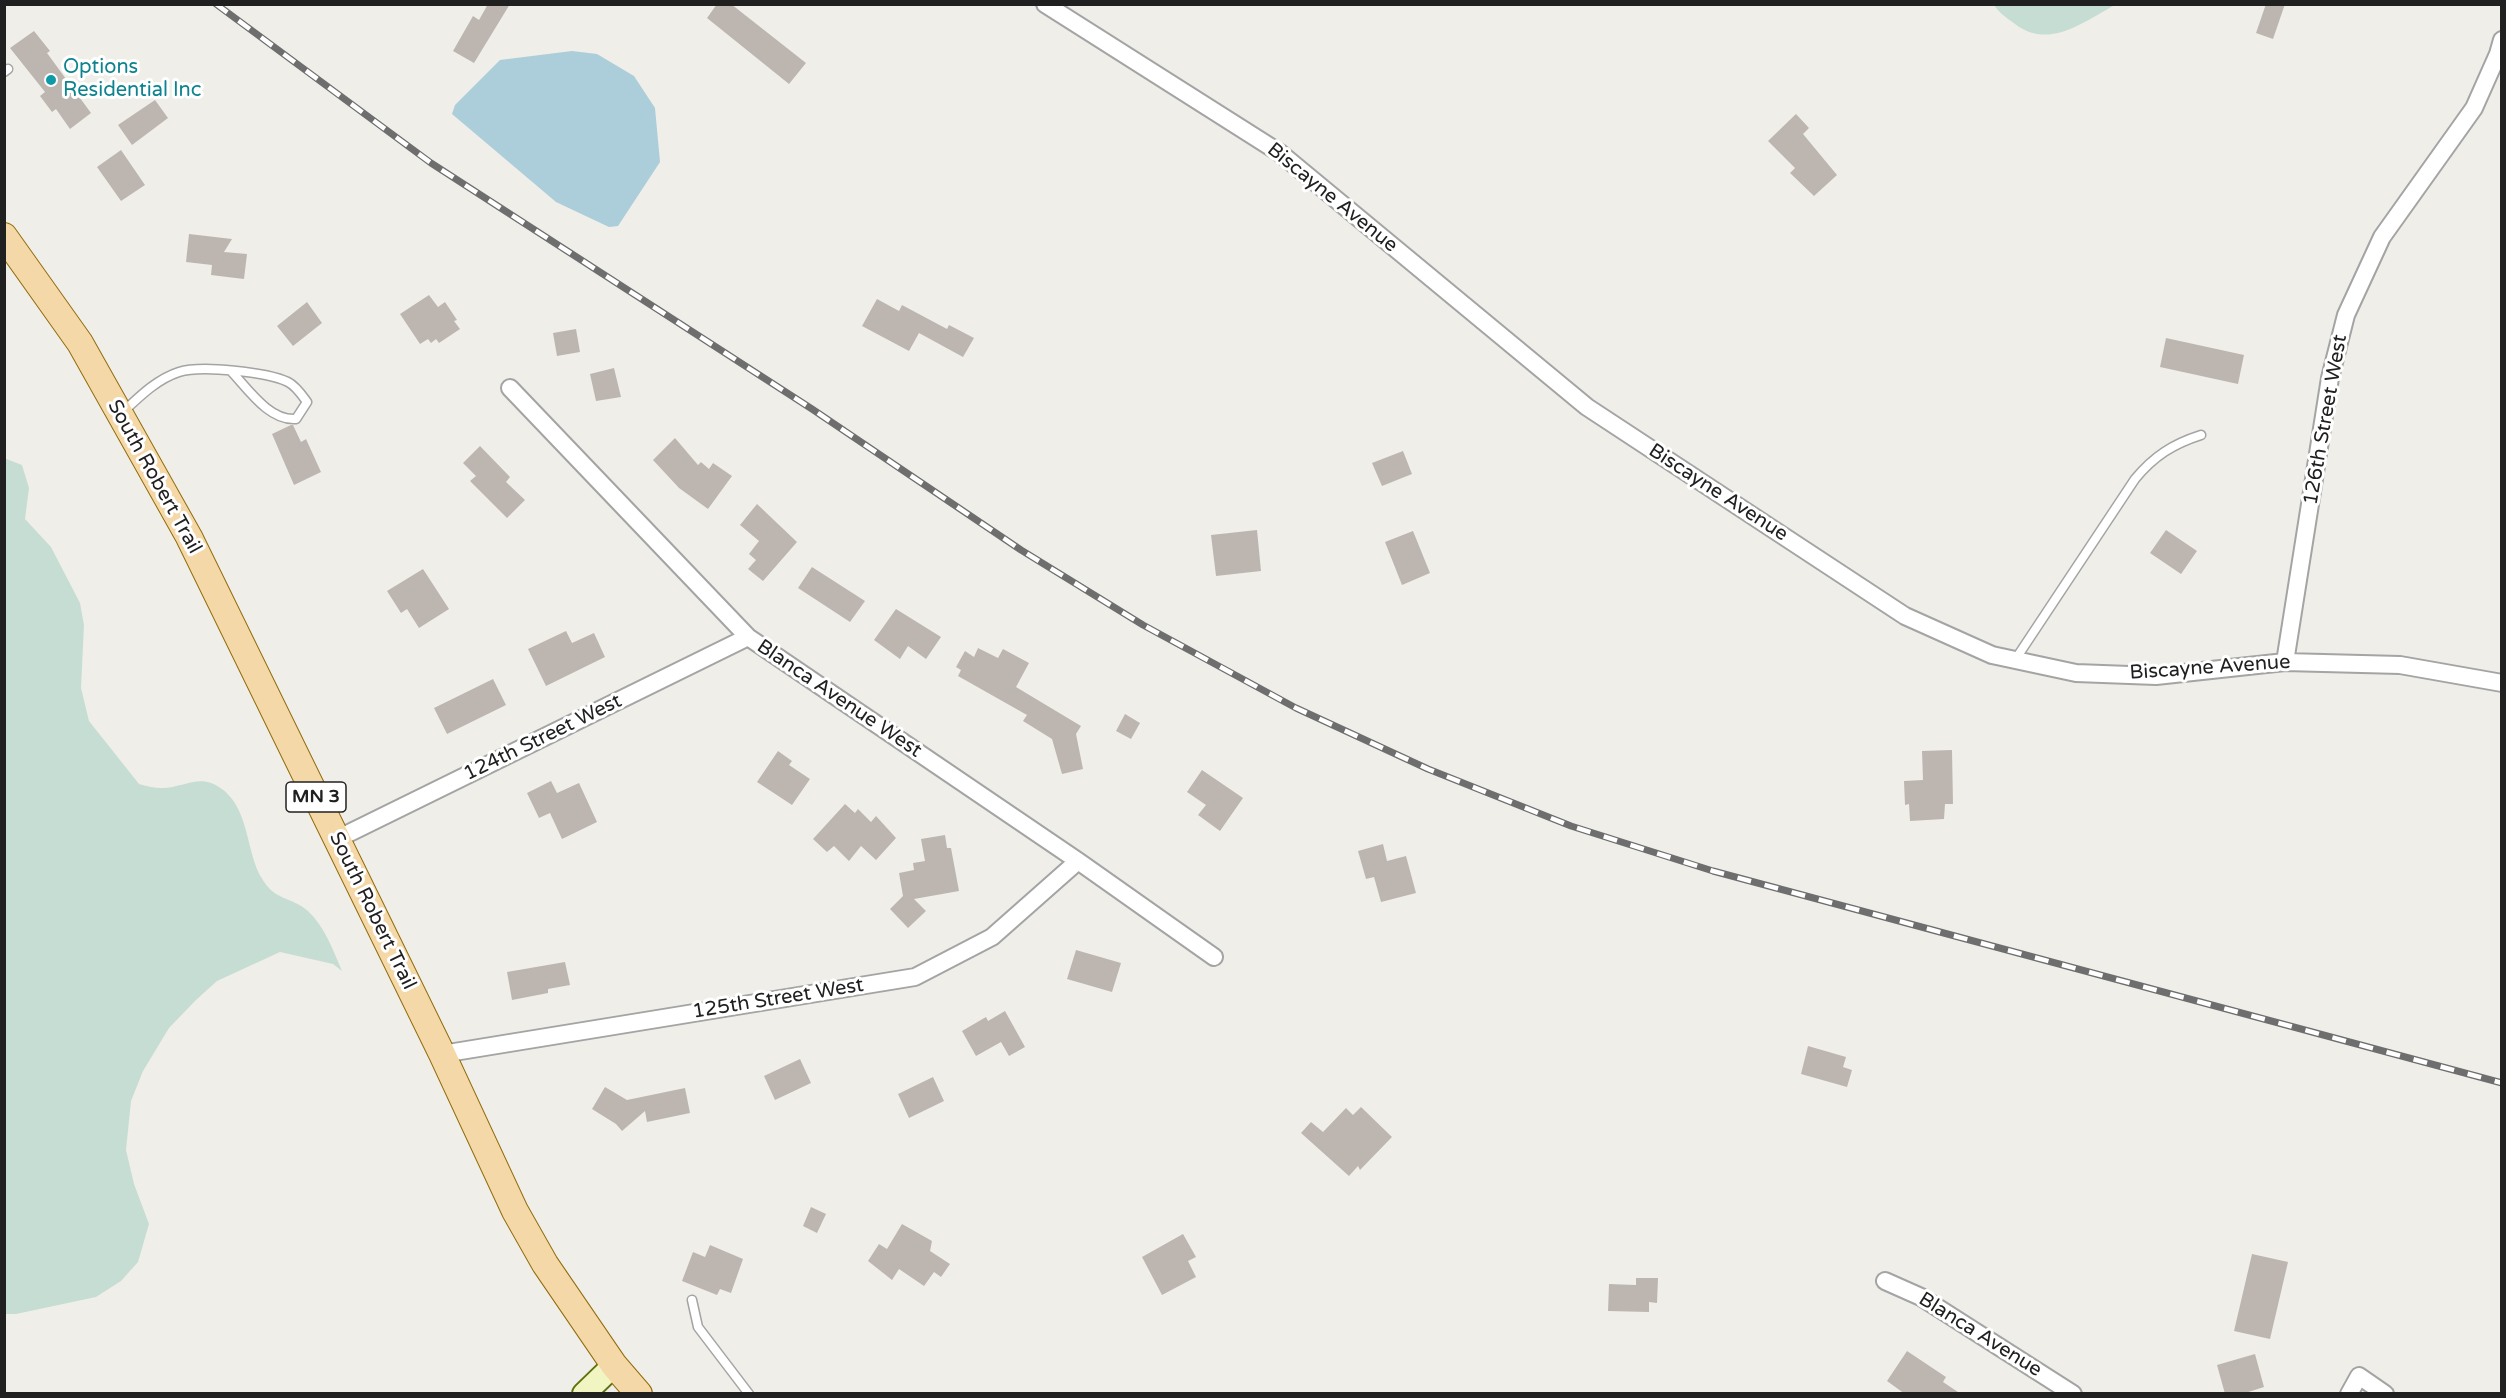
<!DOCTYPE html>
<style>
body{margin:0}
#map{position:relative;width:2506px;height:1398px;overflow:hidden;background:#f0eee8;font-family:"Varela Round",sans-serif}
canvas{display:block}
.frame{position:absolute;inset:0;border:6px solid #202020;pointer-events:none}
</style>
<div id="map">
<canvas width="2506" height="1398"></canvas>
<div class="frame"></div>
</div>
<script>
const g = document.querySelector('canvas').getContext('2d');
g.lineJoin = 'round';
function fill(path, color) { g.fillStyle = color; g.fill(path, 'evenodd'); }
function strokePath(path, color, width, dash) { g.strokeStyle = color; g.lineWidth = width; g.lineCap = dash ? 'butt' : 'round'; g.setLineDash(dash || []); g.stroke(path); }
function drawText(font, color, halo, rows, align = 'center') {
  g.font = font + ' "Varela Round",sans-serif'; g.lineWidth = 6; g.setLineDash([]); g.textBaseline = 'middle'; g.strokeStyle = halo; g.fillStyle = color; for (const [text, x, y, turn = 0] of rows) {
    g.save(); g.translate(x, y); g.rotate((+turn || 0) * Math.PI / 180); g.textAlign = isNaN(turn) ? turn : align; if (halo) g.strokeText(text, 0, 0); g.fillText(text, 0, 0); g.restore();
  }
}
const wetland = new Path2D(`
 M1994,5H2115C2083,22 2049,50 2015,24C2007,18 1999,13 1994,5Z
 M4,458L22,465L29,488L25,519L51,547L80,603L84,625L81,688L89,721L139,784C146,786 154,788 161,788C177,789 195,777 211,783C250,799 244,846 261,877C275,902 291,896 308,911C325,927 333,950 342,971L333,964L280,952L217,981L196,1000L169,1028L143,1071L131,1101L126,1150L134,1184L149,1224L138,1262L121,1281L96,1297L16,1314H4Z`);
const water = new Path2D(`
 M572,51L597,54L634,76L655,108L660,162L618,226L609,227L556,202L452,114L455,105L500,60Z`);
const building = new Path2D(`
 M488,4H510L474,63L453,51L473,16L479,20Z
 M717,4H731L806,63L789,84L707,18Z
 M2266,4H2285L2273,39L2256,33Z
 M34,31L50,51L47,53L91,113L70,129L56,109L52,112L40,96L45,92L10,48Z
 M155,100L168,118L132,145L118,125Z
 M1796,114L1809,128L1803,134L1837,175L1814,196L1790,173L1795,168L1768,141Z
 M121,150L145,185L121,201L97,167Z
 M189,234L232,239L224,252L247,254L244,279L211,275L212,265L186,262Z
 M429,295L438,307L445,302L457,320L454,321L460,329L439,343L436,339L431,343L428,339L420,344L400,314Z
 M877,299L899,311L902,305L947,329L949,325L974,338L963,357L919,333L909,351L862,326Z
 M307,302L322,323L293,346L277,326Z
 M576,329L580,352L557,356L553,333Z
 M2166,338L2244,355L2238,384L2160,367Z
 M614,368L621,397L596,401L590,374Z
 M291,425H293L301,442L306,439L321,472L294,485L272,434Z
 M675,438L698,465L701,462L709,469L713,463L732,476L708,509L679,488L653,460Z
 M480,446L510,477L506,482L525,500L507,518L470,481L476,476L463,463Z
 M1403,451L1412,474L1382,486L1372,463Z
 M757,504L797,542L763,581L748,569L756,560L749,554L759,541L740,525Z
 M1257,530L1261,571L1216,576L1211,535Z
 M2166,530L2197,551L2181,574L2150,553Z
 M1413,531L1430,573L1402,585L1385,542Z
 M812,567L865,601L850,622L798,588Z
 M423,569L449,609L419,628L407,609L401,613L387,591Z
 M896,609L941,637L926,659L908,646L900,659L874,640Z
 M566,631L572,643L594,633L605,657L546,686L528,649Z
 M978,648L998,658L1003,649L1029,663L1016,687L1081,726L1076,734L1083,769L1062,774L1052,739L1023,721L1027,715L958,676L961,670L956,667L965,651L974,657Z
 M493,679L506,705L447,734L434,708Z
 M1125,714L1140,723L1131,739L1116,731Z
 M1952,750L1953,804H1945L1944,819L1910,821L1909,804L1905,805L1904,781L1923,780L1922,751Z
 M778,751L792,761L789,765L810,779L792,805L757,782Z
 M1202,770L1243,798L1220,831L1198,815L1206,805L1187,792Z
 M551,781L557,793L579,783L597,822L562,839L550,813L539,818L527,793Z
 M845,804L855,813L858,809L871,822L876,816L896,838L876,860L861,846L849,861L834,846L827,852L813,839Z
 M945,835L947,848H951L959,891L914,899L926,911L908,928L890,909L903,896L899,873L914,870L913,863L925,861L921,839Z
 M1383,844L1387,861L1406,856L1416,893L1381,902L1374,877L1366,879L1358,851Z
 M1076,950L1121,963L1112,992L1067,979Z
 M565,962L570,985L548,989V993L512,1000L507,972Z
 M1005,1011L1025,1047L1009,1056L1001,1042L976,1056L962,1031L986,1017L988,1021Z
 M1808,1046L1846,1057L1843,1067L1852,1070L1847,1087L1801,1074Z
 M800,1059L811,1083L775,1100L764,1076Z
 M933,1077L944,1101L909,1118L898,1094Z
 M605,1087L627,1100L685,1088L690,1113L647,1122L645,1111L622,1131L616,1124L592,1109Z
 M1361,1107L1392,1137L1360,1170L1358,1166L1349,1176L1301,1133L1311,1122L1323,1132L1346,1108L1353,1115Z
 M811,1207L826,1214L817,1233L803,1226Z
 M902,1224L932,1241L930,1251L950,1264L941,1277L934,1272L924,1286L899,1269L892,1280L868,1261L879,1244L887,1249Z
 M1183,1234L1196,1257L1188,1261L1196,1277L1162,1295L1142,1257Z
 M710,1245L743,1259L731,1293L720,1289L717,1295L682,1281L693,1252L705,1257Z
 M2252,1254L2288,1262L2270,1339L2234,1331Z
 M1636,1278H1658L1657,1303L1649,1302V1312L1608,1311L1609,1284L1636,1285Z
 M1907,1351L1946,1377L1943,1382L1961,1394H1905L1887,1381Z
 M2255,1354L2264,1387L2242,1394H2225L2217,1365Z`);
const lane = new Path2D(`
 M4,72L8,69
 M123,412C139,397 157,379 179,372C201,365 267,372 288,382C296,386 302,395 307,402L296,419C269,421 248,389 231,371
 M2015,660L2135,479C2154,456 2173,444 2201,435
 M692,1300L698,1327L749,1394`);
const street = new Path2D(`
 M1045,4L1280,153L1587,407L1905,616L1992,655L2076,673L2156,676L2285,662L2400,665L2502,683
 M510,388L748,637L1078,861L1214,957
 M2285,662L2330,378L2346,315L2382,237L2474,108L2498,54L2502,40
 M337,839L748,637
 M442,1054L915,977L992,937L1078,861
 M1885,1281L1921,1297L2073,1394
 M2349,1394L2359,1376L2385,1394`);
const secondary = new Path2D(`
 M584,1394L614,1365`);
const primary = new Path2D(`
 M4,236L80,343L189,537L442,1054L515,1211L545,1264L614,1365L639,1394`);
const rail = new Path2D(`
 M216,4L431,163L812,409L1021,550L1143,625L1296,708L1428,769L1571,826L1713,871L2502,1083`);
const markers = [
 [51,80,6,"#0f9aa8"]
];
const shields = [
 [316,797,60]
];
const shieldNames = [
 ["MN 3",316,797]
];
const cultureNames = [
 ["Options",63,68],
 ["Residential Inc",63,91]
];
const streetNames = [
 ["Biscayne Avenue",1332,198,39],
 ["126th Street West",2326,420,-80],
 ["South Robert Trail",154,477,61],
 ["Biscayne Avenue",1718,493,33],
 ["Biscayne Avenue",2210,668,-4],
 ["Blanca Avenue West",839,699,34],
 ["124th Street West",543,738,-26],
 ["South Robert Trail",372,911,64],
 ["125th Street West",778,999,-9],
 ["Blanca Avenue",1980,1335,32]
];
fill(wetland, '#c6ddd4');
fill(water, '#accdda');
fill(building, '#bdb6b0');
strokePath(lane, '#a4a4a4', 11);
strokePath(street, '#a4a4a4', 20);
strokePath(secondary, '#61710d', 26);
strokePath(primary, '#916c0b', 28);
strokePath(lane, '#fff', 8);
strokePath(street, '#fff', 16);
strokePath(secondary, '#f0f5c1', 22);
strokePath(primary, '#f5d8a8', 26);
strokePath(rail, '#6e6e6e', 7);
strokePath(rail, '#fff', 4.5, [14]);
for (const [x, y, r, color] of markers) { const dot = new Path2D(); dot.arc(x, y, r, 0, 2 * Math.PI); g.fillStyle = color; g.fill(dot); strokePath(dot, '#fff', 2); }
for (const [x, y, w] of shields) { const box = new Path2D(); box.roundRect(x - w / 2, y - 15, w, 30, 4.5); g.fillStyle = '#fff'; g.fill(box); strokePath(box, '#202020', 1.5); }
drawText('bold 18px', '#202020', null, shieldNames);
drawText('20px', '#0d838f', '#fff', cultureNames, 'left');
drawText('20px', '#202020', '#fff', streetNames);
</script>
